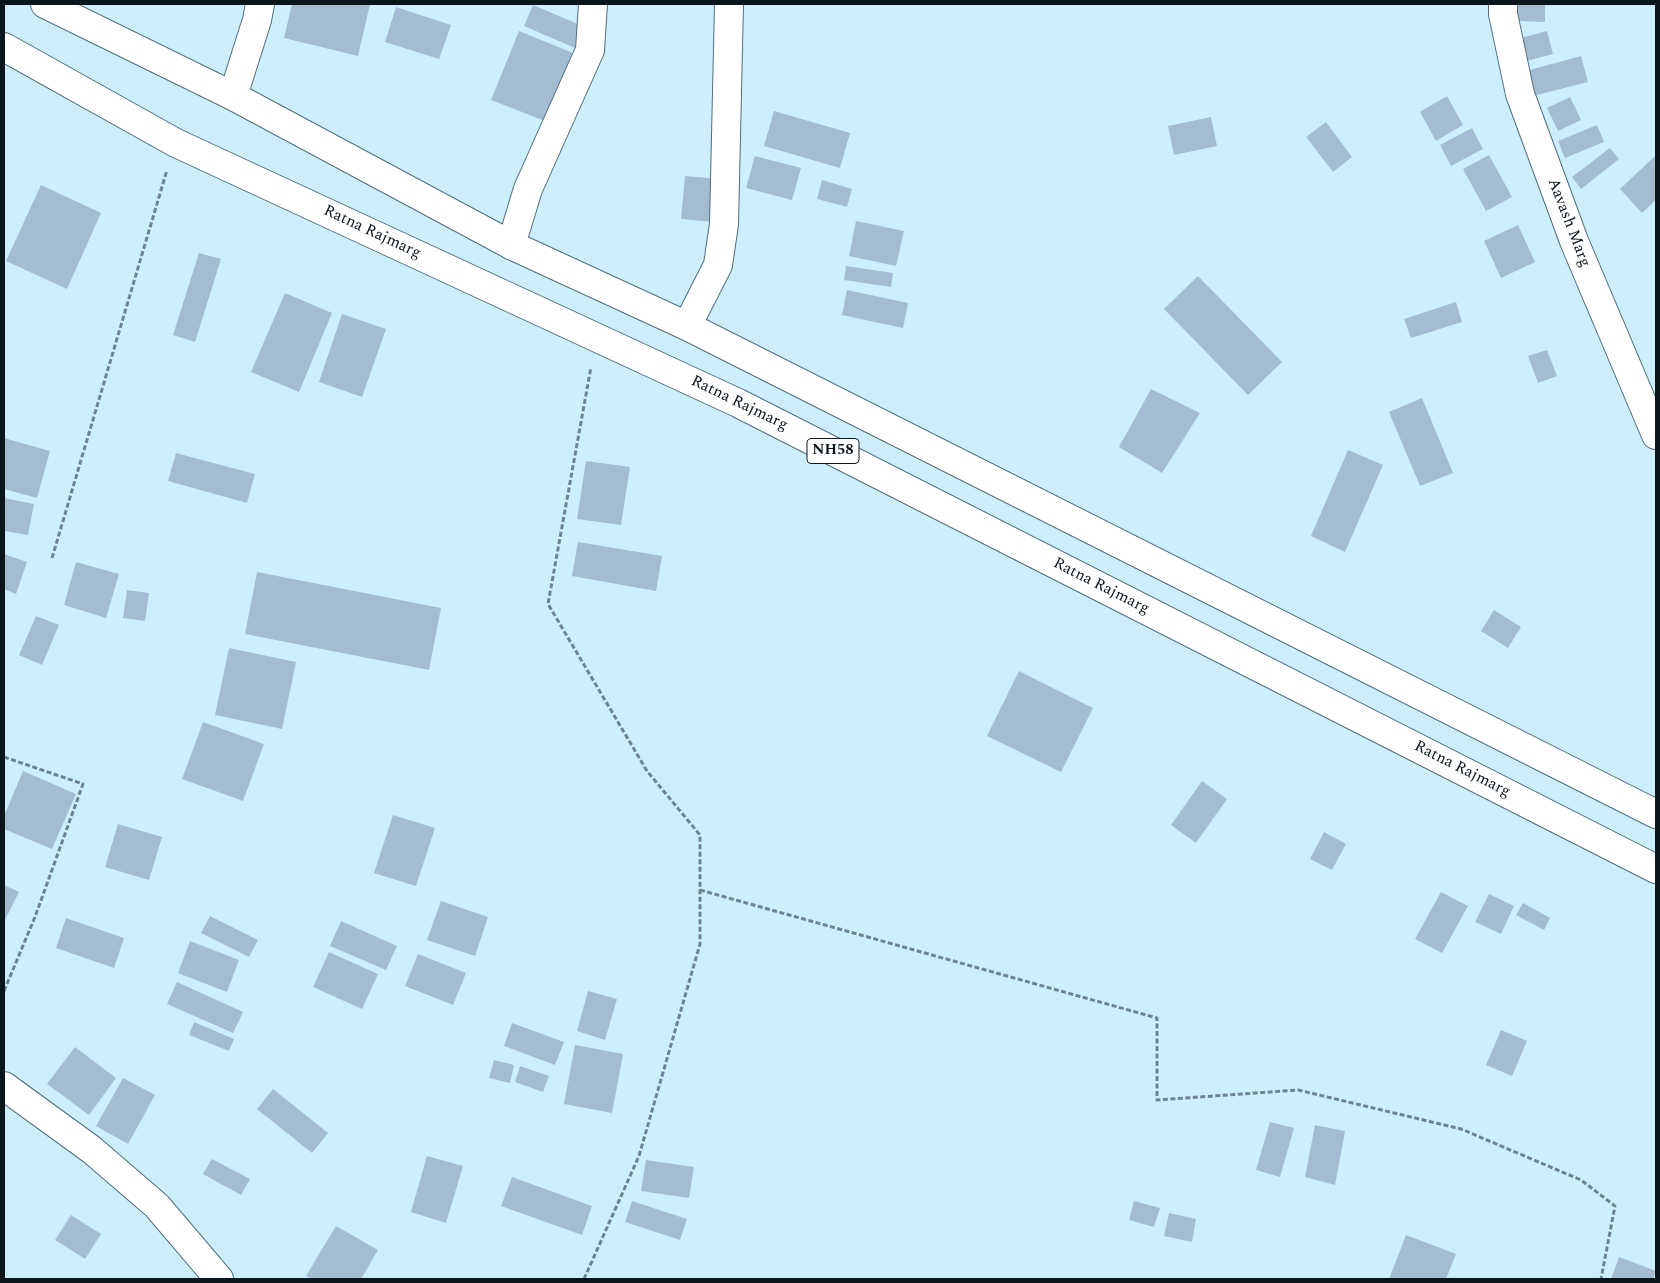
<!DOCTYPE html>
<style>
body{margin:0}
#map{position:relative;width:1660px;height:1283px;overflow:hidden;background:#cdeffd;font-family:Spectral,serif}
canvas{display:block}
.frame{position:absolute;inset:0;border:5px solid #0a161b;pointer-events:none}
</style>
<div id="map">
<canvas width="1660" height="1283"></canvas>
<div class="frame"></div>
</div>
<script>
const g = document.querySelector('canvas').getContext('2d');
g.lineJoin = 'round';
function fill(path, color) { g.fillStyle = color; g.fill(path, 'evenodd'); }
function strokePath(path, color, width, dash) { g.strokeStyle = color; g.lineWidth = width; g.lineCap = dash ? 'butt' : 'round'; g.setLineDash(dash || []); g.stroke(path); }
function drawText(font, color, halo, rows, align = 'center') {
  g.font = font + ' Spectral,serif'; g.lineWidth = 4; g.setLineDash([]); g.textBaseline = 'middle'; g.strokeStyle = halo; g.fillStyle = color; for (const [text, x, y, turn = 0] of rows) {
    g.save(); g.translate(x, y); g.rotate((+turn || 0) * Math.PI / 180); g.textAlign = isNaN(turn) ? turn : align; if (halo) g.strokeText(text, 0, 0); g.fillText(text, 0, 0); g.restore();
  }
}
const building = new Path2D(`
 M292,4H370L358,56L284,38Z
 M1518,4H1545V22L1518,21Z
 M533,5L585,27L575,48L524,26Z
 M396,7L451,25L439,59L385,42Z
 M519,31L573,53L545,121L491,100Z
 M1547,31L1553,54L1523,62L1517,39Z
 M1581,56L1588,82L1533,96L1526,71Z
 M1447,96L1463,125L1436,141L1420,112Z
 M1570,97L1581,120L1558,131L1547,108Z
 M774,111L850,133L840,168L764,146Z
 M1211,117L1217,146L1174,155L1168,126Z
 M1326,122L1352,157L1333,172L1306,137Z
 M1597,125L1604,142L1565,158L1558,141Z
 M1472,128L1483,149L1451,166L1440,145Z
 M1610,148L1619,159L1581,189L1572,177Z
 M1489,155L1512,197L1486,211L1463,169Z
 M1656,155V200L1642,213L1620,189Z
 M755,156L801,168L792,200L746,188Z
 M685,176L719,179L715,222L681,219Z
 M822,180L852,189L847,207L817,199Z
 M41,185L101,213L67,289L6,261Z
 M856,221L904,231L896,266L849,256Z
 M1518,225L1535,262L1501,278L1484,241Z
 M199,253L221,259L195,342L173,335Z
 M846,266L893,273L891,287L844,280Z
 M1198,276L1282,362L1248,395L1164,309Z
 M847,290L908,303L903,328L842,315Z
 M285,293L332,313L299,392L251,372Z
 M1456,302L1462,322L1411,338L1404,319Z
 M342,314L386,329L362,397L319,382Z
 M1547,350L1557,376L1538,383L1528,356Z
 M1151,389L1200,413L1162,473L1119,447Z
 M1422,398L1453,473L1420,486L1389,412Z
 M4,438L50,451L37,498L4,489Z
 M1348,450L1383,465L1345,552L1311,536Z
 M176,453L255,474L247,503L168,481Z
 M586,461L630,467L621,525L577,519Z
 M4,498L34,504L28,535L4,531Z
 M578,542L662,556L656,591L572,576Z
 M4,554L27,562L16,594L4,589Z
 M76,562L119,574L106,618L64,605Z
 M257,572L441,608L429,670L245,634Z
 M127,590L149,593L145,621L123,618Z
 M1494,610L1521,627L1508,648L1481,631Z
 M36,616L59,625L42,665L19,655Z
 M229,648L296,662L282,729L215,715Z
 M1019,671L1093,708L1061,772L987,736Z
 M203,722L264,744L243,801L182,779Z
 M23,771L76,794L52,849L4,829V816Z
 M1202,781L1227,799L1196,843L1171,825Z
 M393,815L435,828L416,886L374,873Z
 M118,824L162,837L149,880L105,867Z
 M1324,832L1346,844L1332,870L1310,859Z
 M4,885L19,892L4,922Z
 M1441,892L1468,906L1442,953L1415,939Z
 M1489,894L1514,906L1501,934L1475,922Z
 M441,901L488,917L475,956L427,940Z
 M1523,903L1550,918L1544,930L1516,915Z
 M210,916L258,940L249,957L201,933Z
 M66,918L124,938L114,968L56,948Z
 M341,921L397,946L386,970L330,946Z
 M190,941L239,960L227,992L178,973Z
 M329,952L378,974L362,1009L313,987Z
 M418,954L466,973L453,1005L405,986Z
 M177,982L243,1012L233,1033L167,1004Z
 M588,991L617,999L605,1040L577,1031Z
 M194,1022L234,1039L229,1051L189,1035Z
 M512,1023L564,1042L555,1065L504,1046Z
 M1501,1030L1527,1041L1512,1076L1486,1065Z
 M575,1045L623,1054L612,1113L564,1104Z
 M75,1047L116,1078L89,1115L47,1084Z
 M494,1060L514,1065L510,1083L489,1078Z
 M520,1066L549,1076L543,1092L515,1082Z
 M123,1078L155,1095L128,1144L96,1126Z
 M273,1089L328,1133L312,1153L257,1109Z
 M1270,1122L1294,1128L1280,1177L1256,1170Z
 M1315,1125L1345,1131L1335,1185L1305,1177Z
 M427,1156L463,1166L446,1223L411,1212Z
 M212,1159L250,1179L241,1195L203,1174Z
 M646,1160L694,1167L689,1198L641,1191Z
 M512,1177L592,1206L582,1235L501,1206Z
 M632,1201L687,1219L680,1240L625,1222Z
 M1134,1201L1160,1208L1154,1227L1129,1220Z
 M1169,1213L1196,1219L1192,1242L1164,1236Z
 M71,1215L101,1234L85,1259L55,1240Z
 M336,1226L378,1250L361,1279H312L306,1276Z
 M1406,1235L1456,1254L1446,1279H1389Z
 M1619,1257L1656,1271L1653,1279H1611Z`);
const path = new Path2D(`
 M52,558L167,170
 M4,757L83,784L35,917L4,991
 M700,890L1157,1018V1100L1298,1090L1461,1129L1581,1180L1615,1206L1601,1279
 M584,1279L639,1156L700,944V835L647,771L548,604L591,367`);
const minor = new Path2D(`
 M1503,4V14L1520,94L1574,241L1656,435
 M233,96L257,20L260,4
 M511,245L528,189L590,50L593,4
 M687,326L718,265L724,224L729,4
 M4,1086L92,1150L157,1206L219,1279`);
const major = new Path2D(`
 M45,4L233,96L511,245L687,326L1656,814
 M4,47L176,143L738,403L1656,869`);
const shields = [
 [833,451,52]
];
const shieldNames = [
 ["NH58",833,451]
];
const streetNames = [
 ["Aavash Marg",1568,223,69],
 ["Ratna Rajmarg",372,233,25],
 ["Ratna Rajmarg",739,404,26],
 ["Ratna Rajmarg",1101,587,27],
 ["Ratna Rajmarg",1462,770,27]
];
fill(building, '#a4bcd1');
strokePath(minor, '#506e7b', 30);
strokePath(major, '#506e7b', 30);
strokePath(path, '#6d848e', 3, [5, 2.5]);
strokePath(minor, '#fff', 28);
strokePath(major, '#fff', 28);
for (const [x, y, w] of shields) { const box = new Path2D(); box.roundRect(x - w / 2, y - 12.5, w, 25, 4); g.fillStyle = '#fff'; g.fill(box); strokePath(box, '#0a161b', 1); }
drawText('bold 15px', '#0a161b', null, shieldNames);
drawText('16px', '#0a161b', '#fff', streetNames);
</script>
